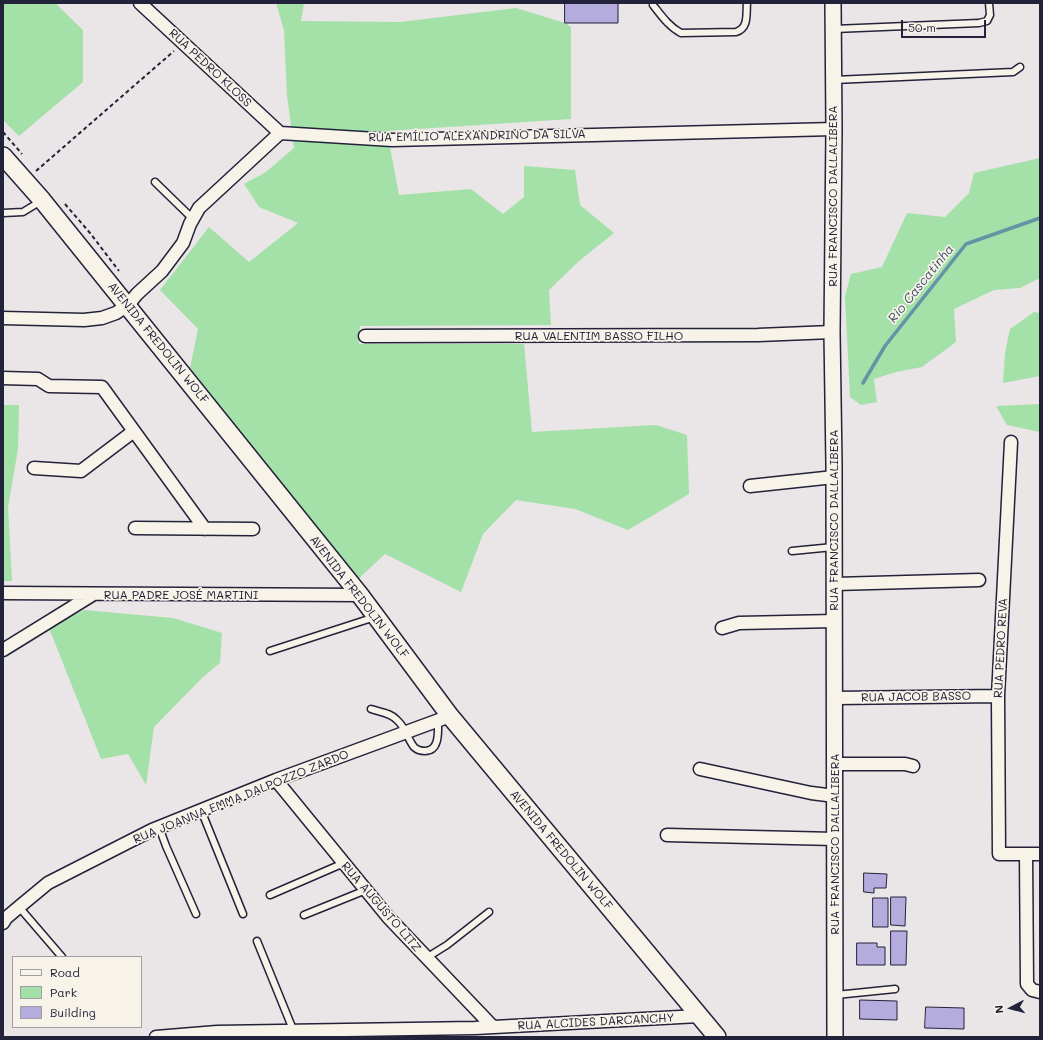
<!DOCTYPE html>
<meta charset="utf-8">
<style>
body{margin:0}
#map{position:relative;width:1043px;height:1040px;overflow:hidden;background:#eae5e6;font-family:Mali,sans-serif}
canvas{display:block}
.frame{position:absolute;inset:0;border:4px solid #22223b;pointer-events:none}
.legend{position:absolute;left:12px;top:956px;width:130px;height:72px;box-sizing:border-box;background:#f7f3e8;border:1px solid #a29fa3;margin:0;padding:5px 7px;list-style:none;font-size:12px;color:#22223b}
.legend li{display:flex;align-items:center;gap:8px;height:20px}
.legend b{width:20px;border:1px solid #a29fa3}
.north{position:absolute;left:991px;top:988px;width:40px;height:40px;-webkit-text-stroke:3px #f7f3e8;paint-order:stroke;rotate:264deg;font-size:11px;font-weight:700;line-height:16px;text-align:center;color:#22223b}
.north::after{content:'';display:block;margin:auto;width:14px;height:18px;background:#22223b;clip-path:polygon(50% 0,100% 100%,50% 72%,0 100%)}
.scale{position:absolute;left:901px;top:20px;width:85px;height:18px;box-sizing:border-box;border:2px solid #22223b;border-top:0;padding-left:5px;font-size:12px;line-height:14px;white-space:nowrap;color:#22223b;-webkit-text-stroke:3px #f7f3e8;paint-order:stroke}
</style>
<div id="map">
<canvas width="1043" height="1040"></canvas>
<div class="frame"></div>
<ul class="legend">
<li><b style="height:5px;background:#f7f3e8"></b>Road</li>
<li><b style="height:11px;background:#a3e1a8"></b>Park</li>
<li><b style="height:11px;background:#b4acdd"></b>Building</li>
</ul>
<div class="north">N</div>
<div class="scale">50 m</div>
</div>
<script>
const g = document.querySelector('canvas').getContext('2d');
g.lineJoin = 'round';
function fill(path, color) { g.fillStyle = color; g.fill(path, 'evenodd'); }
function strokePath(path, color, width, dash) { g.strokeStyle = color; g.lineWidth = width; g.lineCap = dash ? 'butt' : 'round'; g.setLineDash(dash || []); g.stroke(path); }
function drawText(font, color, halo, rows, align = 'center') {
  g.font = font + ' Mali,sans-serif'; g.lineWidth = 3.5; g.setLineDash([]); g.textBaseline = 'middle'; g.strokeStyle = halo; g.fillStyle = color; for (const [text, x, y, turn = 0] of rows) {
    g.save(); g.translate(x, y); g.rotate((+turn || 0) * Math.PI / 180); g.textAlign = isNaN(turn) ? turn : align; if (halo) g.strokeText(text, 0, 0); g.fillText(text, 0, 0); g.restore();
  }
}
const green = new Path2D(`
 M3,3H55L83,30V82L19,136L3,120Z
 M276,3H304L301,21L400,22L516,8L565,23L571,27V119L387,131L399,195L471,189L503,214L524,197V166L575,170L580,205L614,233L579,261L549,290L551,325L360,326L359,344H524L532,432L656,425L687,435L689,494L628,530L575,509L516,500L483,534L461,592L385,554L356,581L190,368L198,329L160,290L209,227L249,262L298,223L259,207L244,184L266,172L294,148L287,96L284,30Z
 M1040,158V278L1020,288L994,290L954,309L956,342L922,367L896,372L874,379L877,402L861,405L850,397L845,296L851,274L882,267L907,213L945,217L969,193L974,173Z
 M1034,312L1040,313V376L1003,383L1005,353L1010,329Z
 M1040,404V432L1007,425L996,406Z
 M3,405H19L18,449L8,507L12,581H3Z
 M84,610L173,618L222,633L220,663L203,677L154,727L146,785L128,754L101,759L49,628Z`);
const stream = new Path2D(`
 M863,383L885,346L966,244L1040,218`);
const building = new Path2D(`
 M565,3H618V23H565Z
 M864,873L887,874L886,888H874V893L864,892Z
 M891,897H906L905,926L891,925Z
 M873,898H888V927H873Z
 M891,931H907L906,965H891Z
 M857,943H877V947H885V965H857Z
 M860,1000L897,1001V1020L860,1019Z
 M926,1007L964,1008V1029L925,1028Z`);
const path = new Path2D(`
 M3,132L22,154
 M36,171L174,51
 M65,204L90,233L119,271`);
const service = new Path2D(`
 M653,5C661,15 669,27 681,33L736,32C749,28 746,14 747,3
 M834,29L979,23L987,21L990,15L989,3
 M834,80L1013,72L1020,67
 M155,182L193,219
 M3,213L23,212L41,201
 M792,551L833,547
 M270,651L375,617
 M371,709C380,712 391,713 397,720C406,728 408,740 414,747C417,750 421,751 425,751C440,751 438,731 438,721
 M201,810L243,914
 M159,827L166,846L196,914
 M270,895L344,863
 M19,907L62,957
 M304,915L366,890
 M257,941L294,1032
 M426,958L447,945L489,912
 M836,995L895,989`);
const minor = new Path2D(`
 M140,3L280,133
 M3,318L84,320L102,318L116,313L128,305L137,294L162,271L183,243L190,224L199,208L280,133L392,140L834,129
 M365,336L758,335L832,332
 M3,378L38,379L49,386L102,387L205,529
 M1011,442L998,696L999,854H1040
 M34,468L81,471L134,431
 M750,486L834,477
 M135,528L253,529
 M835,584L979,580
 M3,593L360,595
 M722,628L739,623L835,621
 M3,650L92,595
 M835,698L998,696
 M835,764H905L913,766
 M700,769L811,793L835,796
 M276,780L388,917L493,1027
 M667,835L835,839
 M1026,854L1027,984L1032,990L1040,992
 M3,923L6,918L19,907L48,883L152,830L276,780L450,716
 M156,1037L217,1032L475,1028L699,1016`);
const tertiary = new Path2D(`
 M833,3L834,129L832,332L834,465L835,1037`);
const secondary = new Path2D(`
 M3,156L42,200L360,595L450,716L717,1037`);
const streetNames = [
 ["RUA PEDRO KLOSS",210,68,43],
 ["RUA EMÍLIO ALEXANDRINO DA SILVA",477,136,-1],
 ["RUA FRANCISCO DALLALIBERA",833,196,-90],
 ["RUA VALENTIM BASSO FILHO",599,336],
 ["AVENIDA FREDOLIN WOLF",158,343,51],
 ["RUA FRANCISCO DALLALIBERA",834,520,-90],
 ["RUA PADRE JOSÉ MARTINI",181,595],
 ["AVENIDA FREDOLIN WOLF",359,597,52],
 ["RUA PEDRO REVA",1001,648,-87],
 ["RUA JACOB BASSO",916,697,-1],
 ["RUA JOANNA EMMA DALPOZZO ZARDO",241,797,-22],
 ["RUA FRANCISCO DALLALIBERA",835,844,-90],
 ["AVENIDA FREDOLIN WOLF",561,850,50],
 ["RUA AUGUSTO LITZ",381,907,49],
 ["RUA ALCIDES DARCANCHY",596,1022,-3]
];
const waterNames = [
 ["Rio Cascatinha",921,284,-51]
];
fill(green, '#a3e1a8');
strokePath(stream, '#6393a5', 3.5);
fill(building, '#b4acdd');
strokePath(building, '#22223b', 1);
strokePath(service, '#22223b', 9);
strokePath(minor, '#22223b', 15);
strokePath(tertiary, '#22223b', 18);
strokePath(secondary, '#22223b', 20);
strokePath(path, '#22223b', 2, [4, 3]);
strokePath(service, '#f7f3e8', 6);
strokePath(minor, '#f7f3e8', 12);
strokePath(tertiary, '#f7f3e8', 15);
strokePath(secondary, '#f7f3e8', 17);
drawText('12px', '#22223b', '#f7f3e8', streetNames);
drawText('italic 13px', '#3d5167', '#f7f3e8', waterNames);
</script>
